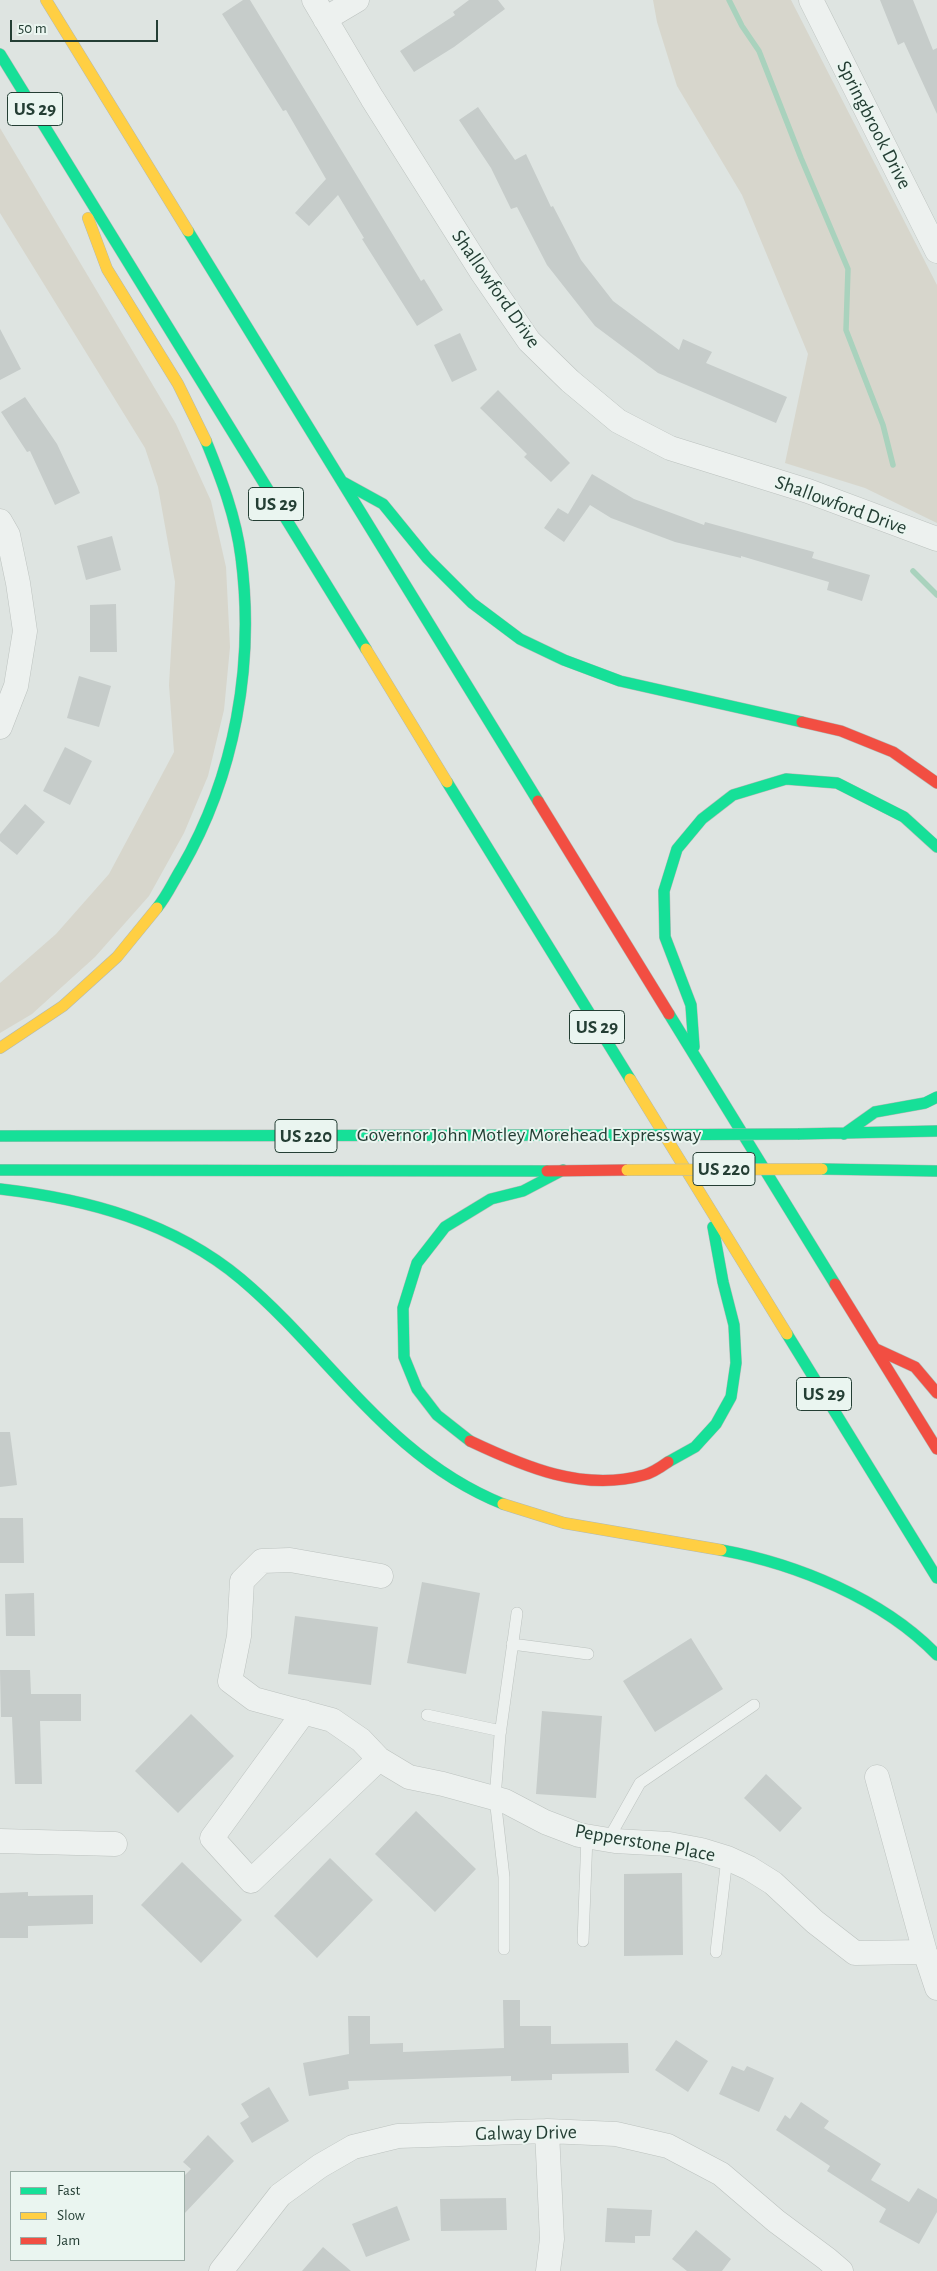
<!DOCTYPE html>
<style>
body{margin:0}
#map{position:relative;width:937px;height:2271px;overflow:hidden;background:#dee4e1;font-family:"Alegreya Sans",sans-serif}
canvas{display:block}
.legend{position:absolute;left:10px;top:2171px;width:175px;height:90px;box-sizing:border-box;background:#eaf5f0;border:1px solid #9baca5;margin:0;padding:6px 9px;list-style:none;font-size:15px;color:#243e34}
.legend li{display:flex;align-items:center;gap:10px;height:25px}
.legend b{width:25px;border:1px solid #9baca5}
.scale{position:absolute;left:10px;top:20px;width:148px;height:22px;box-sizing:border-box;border:2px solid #243e34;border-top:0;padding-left:6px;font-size:15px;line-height:18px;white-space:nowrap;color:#243e34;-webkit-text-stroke:4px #eaf5f0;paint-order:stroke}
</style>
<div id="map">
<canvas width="937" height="2271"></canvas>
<ul class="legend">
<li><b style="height:6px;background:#16e098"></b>Fast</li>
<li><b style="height:6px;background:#ffcf43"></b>Slow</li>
<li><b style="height:6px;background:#f24e42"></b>Jam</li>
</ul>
<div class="scale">50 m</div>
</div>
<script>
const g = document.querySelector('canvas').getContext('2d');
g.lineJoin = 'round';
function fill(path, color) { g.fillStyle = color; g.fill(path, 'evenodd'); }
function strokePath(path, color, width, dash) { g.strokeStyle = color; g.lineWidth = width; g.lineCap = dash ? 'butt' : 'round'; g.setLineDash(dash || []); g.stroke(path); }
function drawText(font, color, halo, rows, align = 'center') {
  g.font = font + ' "Alegreya Sans",sans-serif'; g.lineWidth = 4; g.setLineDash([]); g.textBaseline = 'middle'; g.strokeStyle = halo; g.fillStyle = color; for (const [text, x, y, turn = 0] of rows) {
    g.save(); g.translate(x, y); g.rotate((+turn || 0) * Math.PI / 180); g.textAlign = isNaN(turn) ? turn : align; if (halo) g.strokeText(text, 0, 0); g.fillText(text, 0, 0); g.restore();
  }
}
const green = new Path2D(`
 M653,0H791L937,285V523L865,488L785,463L808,354L742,195L677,86L657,22Z
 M0,128L176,424L211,501L226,567L230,647L224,710L208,776L184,833L149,896L95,957L32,1014L0,1033V983L56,934L109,874L174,752L169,685L175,582L158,487L145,448L0,213Z`);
const stream = new Path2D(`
 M729,0L742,26L759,51L801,158L848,269L846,330L883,425L893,465
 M913,571L937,595`);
const building = new Path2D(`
 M243,0H250L421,281L424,279L443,310L417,326L362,239L364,238L338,195L309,226L295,213L326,179L286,110L283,111L222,14Z
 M469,0H498L505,9L454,47L414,72L400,51L455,15L453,12Z
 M880,0H913L933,50L937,48V114L904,42L898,45Z
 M478,107L515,160L526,154L551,207L553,206L581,260L613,301L679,350L683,339L712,352L706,363L787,397L776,423L658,373L595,326L547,265L517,207L511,209L491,168L459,120Z
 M0,329L21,369L0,380Z
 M460,333L477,370L452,382L434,345Z
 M498,390L570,463L551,482L524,457L527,454L480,408Z
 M25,397L57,444L80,493L55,505L30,451L27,452L1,412Z
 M592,474L634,499L704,525L705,522L814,552L812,558L870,575L862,601L827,590L829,582L741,556V558L675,542L611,518L590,505L564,542L544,528L558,508L568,514Z
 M112,536L121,570L86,580L77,546Z
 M116,604L117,652H90V605Z
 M79,676L111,686L99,727L67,718Z
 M65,747L92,761L70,805L43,791Z
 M25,804L45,822L17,855L0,841V834Z
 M0,1432H10L17,1485L0,1487Z
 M0,1518H23L24,1563H0Z
 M422,1582L480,1593L466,1674L407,1663Z
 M34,1593L35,1636H6L5,1594Z
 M295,1616L378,1627L371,1685L288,1674Z
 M691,1638L723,1689L655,1732L623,1681Z
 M0,1670H30L31,1694H81V1721H40L42,1784H15L12,1717H1Z
 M542,1711L602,1716L596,1798L536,1794Z
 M191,1714L234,1756L178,1813L135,1771Z
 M766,1774L802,1808L780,1832L744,1798Z
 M416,1811L476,1869L435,1912L375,1854Z
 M330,1858L373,1900L317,1958L274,1916Z
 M182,1862L242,1920L201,1963L141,1905Z
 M682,1873L683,1955L624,1956V1874Z
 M28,1892V1896L93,1895V1924L28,1926V1938H0V1893Z
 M503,2000H520V2026H551V2044L628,2043L629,2073L552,2074V2080L511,2081V2076L348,2081L349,2089L309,2096L303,2063L349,2054L348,2016H370V2044L403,2043V2052L504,2048Z
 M676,2040L708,2061L688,2092L655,2070Z
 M732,2066L744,2071L747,2066L774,2078L759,2112L719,2094Z
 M269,2087L289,2121L252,2143L240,2123L249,2117L241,2104Z
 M801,2102L829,2121L824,2128L881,2164L871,2180L909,2202L918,2188L937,2199V2212L919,2244L879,2222L886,2209L827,2171L830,2166L776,2130L785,2115L790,2119Z
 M208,2135L234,2161L184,2214V2176L191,2169L183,2162Z
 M506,2198L507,2230L441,2231L440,2199Z
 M397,2206L410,2240L366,2257L352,2224Z
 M607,2208L652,2210L650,2236H635V2243L605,2242Z
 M696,2230L731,2259L722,2271H687L672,2259Z
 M323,2247L351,2271H302Z`);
const lane = new Path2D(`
 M512,1644L588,1654
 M427,1715L501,1731
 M608,1840L640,1783L754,1705
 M583,1941L587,1836
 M504,1949V1877L495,1798L500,1735L517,1613
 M716,1952L727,1858`);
const street = new Path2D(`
 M314,0L372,98L483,274L529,341L570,381L618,421L670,448L808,491L937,539
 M811,0L937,251
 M325,19L357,0
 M0,521L8,535L18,583L25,631L16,686L0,727
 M381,1576L290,1560L262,1561L242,1581L239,1636L230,1681L254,1699L332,1720L361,1740L379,1759L409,1777L443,1784L505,1801L545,1822L579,1835L615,1841L669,1844L701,1850L727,1858L749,1868L773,1883L815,1922L855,1953L925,1952
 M304,1712L212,1838L251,1881L379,1759
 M877,1777L925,1952L937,1988
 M0,1841L115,1844
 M547,2131L552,2239L548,2271
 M221,2271L280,2195L320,2166L353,2147L398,2136L547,2131L616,2134L668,2146L721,2174L776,2221L827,2259L841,2271`);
const fast = new Path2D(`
 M0,54L366,649
 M188,231L538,801
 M343,482L383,504L427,558L472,603L520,639L564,660L620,681L802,722
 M447,782L630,1079
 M157,908C167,896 173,882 181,869C235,776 255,664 241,557C236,517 221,478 206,441
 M669,1014L835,1284
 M694,1047L691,1005L665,937L664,891L677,849L702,819L733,795L786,779L837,783L904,817L937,847
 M798,1134L937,1131
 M844,1134L875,1112L925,1103L937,1097
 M0,1136L611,1135
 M822,1169L937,1171
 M0,1170L547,1171
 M0,1189C87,1199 173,1222 241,1279C331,1355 388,1458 503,1504
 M787,1334L937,1578
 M470,1441L437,1415L417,1389L404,1357L403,1308L417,1263L445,1227L491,1199L523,1191L563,1170
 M668,1462L695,1447L716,1424L731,1397L736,1363L734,1325L723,1282L713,1227
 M721,1550C797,1564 883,1599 937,1655`);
const slow = new Path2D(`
 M46,0L188,231
 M88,218L107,269L178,384L206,441
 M366,649L447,782
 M0,1048L63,1006L117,957L157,908
 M630,1079L787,1334
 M503,1504L564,1523L721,1550`);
const jam = new Path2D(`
 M802,722L841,731L893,752L937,783
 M538,801L669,1014
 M547,1171L627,1170
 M835,1284L937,1449
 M876,1349L915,1367L937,1393
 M470,1441C525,1467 583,1492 644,1475C652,1473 661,1467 668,1462`);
const fastBridge = new Path2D(`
 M611,1135L798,1134`);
const slowBridge = new Path2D(`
 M627,1170L822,1169`);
const shields = [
 [35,109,55],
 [276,504,55],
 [597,1027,55],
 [306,1136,62],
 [724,1169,62],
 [824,1394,55]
];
const shieldNames = [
 ["US 29",35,109],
 ["US 29",276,504],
 ["US 29",597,1027],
 ["US 220",306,1136],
 ["US 220",724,1169],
 ["US 29",824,1394]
];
const streetNames = [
 ["Springbrook Drive",874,125,63],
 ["Shallowford Drive",496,289,55],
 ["Shallowford Drive",841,505,20],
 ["Governor John Motley Morehead Expressway",529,1135],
 ["Pepperstone Place",645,1843,10],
 ["Galway Drive",526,2133,-1]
];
fill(green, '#d7d6cc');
strokePath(stream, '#a9d2bd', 5.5);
fill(building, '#c6ccca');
strokePath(lane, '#bcc2bf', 12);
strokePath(street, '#bcc2bf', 25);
strokePath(fast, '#b0b9b5', 12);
strokePath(slow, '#b0b9b5', 12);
strokePath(jam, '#b0b9b5', 12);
strokePath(lane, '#edf1ef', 11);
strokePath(street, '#edf1ef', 24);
strokePath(fast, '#16e098', 11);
strokePath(slow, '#ffcf43', 11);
strokePath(jam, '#f24e42', 11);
strokePath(fastBridge, '#b0b9b5', 12, []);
strokePath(slowBridge, '#b0b9b5', 12, []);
strokePath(fastBridge, '#16e098', 11);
strokePath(slowBridge, '#ffcf43', 11);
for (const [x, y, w] of shields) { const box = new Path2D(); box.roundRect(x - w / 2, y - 16.5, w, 33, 4); g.fillStyle = '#eaf5f0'; g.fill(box); strokePath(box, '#243e34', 1); }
drawText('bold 19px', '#243e34', null, shieldNames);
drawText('20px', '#243e34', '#eaf5f0', streetNames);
</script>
